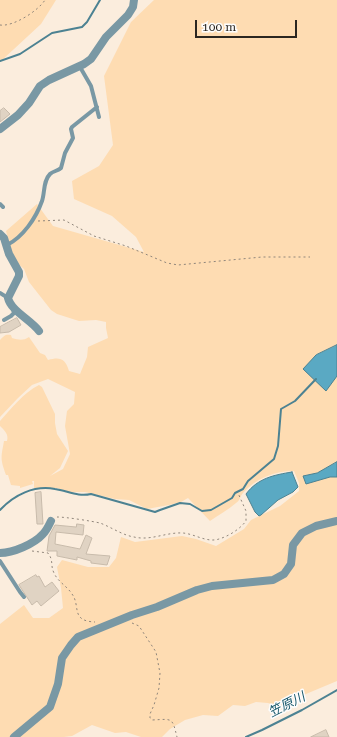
<!DOCTYPE html>
<meta charset="utf-8">
<style>
body{margin:0}
#map{position:relative;width:337px;height:737px;overflow:hidden;background:#fbeddd;font-family:"Roboto Serif",serif}
canvas{display:block}
.scale{position:absolute;left:195px;top:20px;width:102px;height:18px;box-sizing:border-box;border:2px solid #2b2620;border-top:0;padding-left:5px;font-size:12px;line-height:14px;white-space:nowrap;color:#2b2620;-webkit-text-stroke:3px #fdfdfd;paint-order:stroke}
</style>
<div id="map">
<canvas width="337" height="737"></canvas>
<div class="scale">100 m</div>
</div>
<script>
const g = document.querySelector('canvas').getContext('2d');
g.lineJoin = 'round';
function fill(path, color) { g.fillStyle = color; g.fill(path, 'evenodd'); }
function strokePath(path, color, width, dash) { g.strokeStyle = color; g.lineWidth = width; g.lineCap = dash ? 'butt' : 'round'; g.setLineDash(dash || []); g.stroke(path); }
function drawText(font, color, halo, rows, align = 'center') {
  g.font = font + ' "Roboto Serif","Noto Sans JP",serif'; g.lineWidth = 3; g.setLineDash([]); g.textBaseline = 'middle'; g.strokeStyle = halo; g.fillStyle = color; for (const [text, x, y, turn = 0] of rows) {
    g.save(); g.translate(x, y); g.rotate((+turn || 0) * Math.PI / 180); g.textAlign = isNaN(turn) ? turn : align; if (halo) g.strokeText(text, 0, 0); g.fillText(text, 0, 0); g.restore();
  }
}
const green = new Path2D(`
 M0,0H56L41,24L0,62Z
 M154,0H337V681L294,699H286L281,707L268,703L256,702L245,706L233,705L218,716L203,715L185,720L170,729L162,737H141L126,732L115,733L92,725L72,736L64,737H0V624L24,605L33,618H49L63,608L61,588L57,567L62,560L88,567H109L116,558L121,537L135,542L182,536L196,539L216,546L244,529L251,520L280,506L299,491V483L294,471C275,471 256,478 243,493C240,496 240,501 236,503C228,510 218,515 210,521L188,498L181,502L169,505L147,509L129,500L115,499L85,492H68L57,488L43,489L34,488V481H32L33,484L20,488V486L11,485L8,475H6C0,458 1,458 4,441H7C9,434 4,430 0,426V421C12,408 23,393 39,385L42,387L55,414V423L57,434L68,451L60,468L50,476L63,469L70,454L65,426L67,411L74,404L75,392L48,379L32,385L18,398L0,417V340C4,336 5,334 11,335L12,338C19,340 23,341 29,337L40,353L45,355L48,360C60,357 65,358 69,371L80,374L87,357L88,347L108,338L106,328V322L96,320L79,321L57,314L51,310L29,282L24,269L15,261L11,249L6,231L37,204L53,226L144,252L136,237L112,216L74,199L72,181L99,166L113,145L104,76L131,22Z`);
const water = new Path2D(`
 M337,345V376L326,391L303,369L316,355Z
 M337,462V477H330L306,484L303,476L317,473Z
 M292,472L298,487L293,492L278,500L261,515L259,516L255,512L246,494C258,478 274,475 292,472Z`);
const stream = new Path2D(`
 M0,61L20,54L52,33L82,27L87,22L100,0
 M0,510C14,495 34,485 55,489C68,491 78,497 91,494L155,512L160,510L180,503L190,504L202,511L211,510L232,498L235,493L243,489L248,481L274,459L278,446L281,409L295,401L316,379
 M246,737L262,730L302,710L337,690`);
const building = new Path2D(`
 M4,108L10,114L0,122V111Z
 M17,318L21,325L9,332L0,333V327Z
 M41,492L43,524H37L35,493Z
 M77,524L84,525L83,535L56,532L55,544L80,549L86,535L92,538L86,554L110,556L107,565L91,563V561L77,557V560L57,556V551H47L49,536L55,525L76,527Z
 M36,575L37,577L39,576L45,587L52,582L59,591L41,606L37,601L32,605L19,585Z
 M326,730L329,737H311Z`);
const path = new Path2D(`
 M0,25C13,27 38,11 45,0
 M38,221L64,220L94,236L126,246L167,263L178,265L262,257H310
 M57,517C66,517 91,521 100,523C111,527 122,535 134,537C151,541 166,532 183,533C195,534 207,543 219,539C229,536 240,529 246,521V511L238,493
 M32,551L48,553C54,561 50,565 54,573C58,582 67,586 72,594C81,606 70,621 95,622
 M132,623L139,626L156,652L160,673L159,688L154,705L150,714V718L152,720C173,719 172,717 177,737`);
const lane = new Path2D(`
 M80,67L91,86L99,117
 M0,204L3,207
 M7,245C23,237 36,218 42,201C45,192 43,181 50,174C53,171 58,171 61,168L65,153L73,138L71,129L72,127L97,107
 M0,293L8,298
 M4,320L11,316L14,313L13,309
 M0,561L20,592L24,597`);
const street = new Path2D(`
 M0,129L18,115L29,103L40,86L49,80L84,64L91,59L106,37L128,15L133,7L134,0
 M0,234L4,238L9,254L19,272V276L8,298C11,311 31,320 39,331
 M0,553C13,553 34,544 43,534C47,530 49,525 51,521
 M14,737L50,707L58,684L62,658L71,645L78,637L132,615L157,607L197,590L212,586L273,580L284,574L291,564L293,545L302,533L316,526L337,521`);
const waterNames = [
 ["笠原川",287,705,-27]
];
fill(green, '#fedcb2');
fill(water, '#5aa9c3');
strokePath(water, '#4c8292', 1);
strokePath(stream, '#4c8292', 2);
fill(building, '#e0d3c3');
strokePath(building, '#c8bbab', 1);
strokePath(path, '#90867b', 1, [2, 3]);
strokePath(lane, '#7998a4', 4);
strokePath(street, '#7998a4', 8);
drawText('italic 13px', '#16576a', '#fdfdfd', waterNames);
</script>
